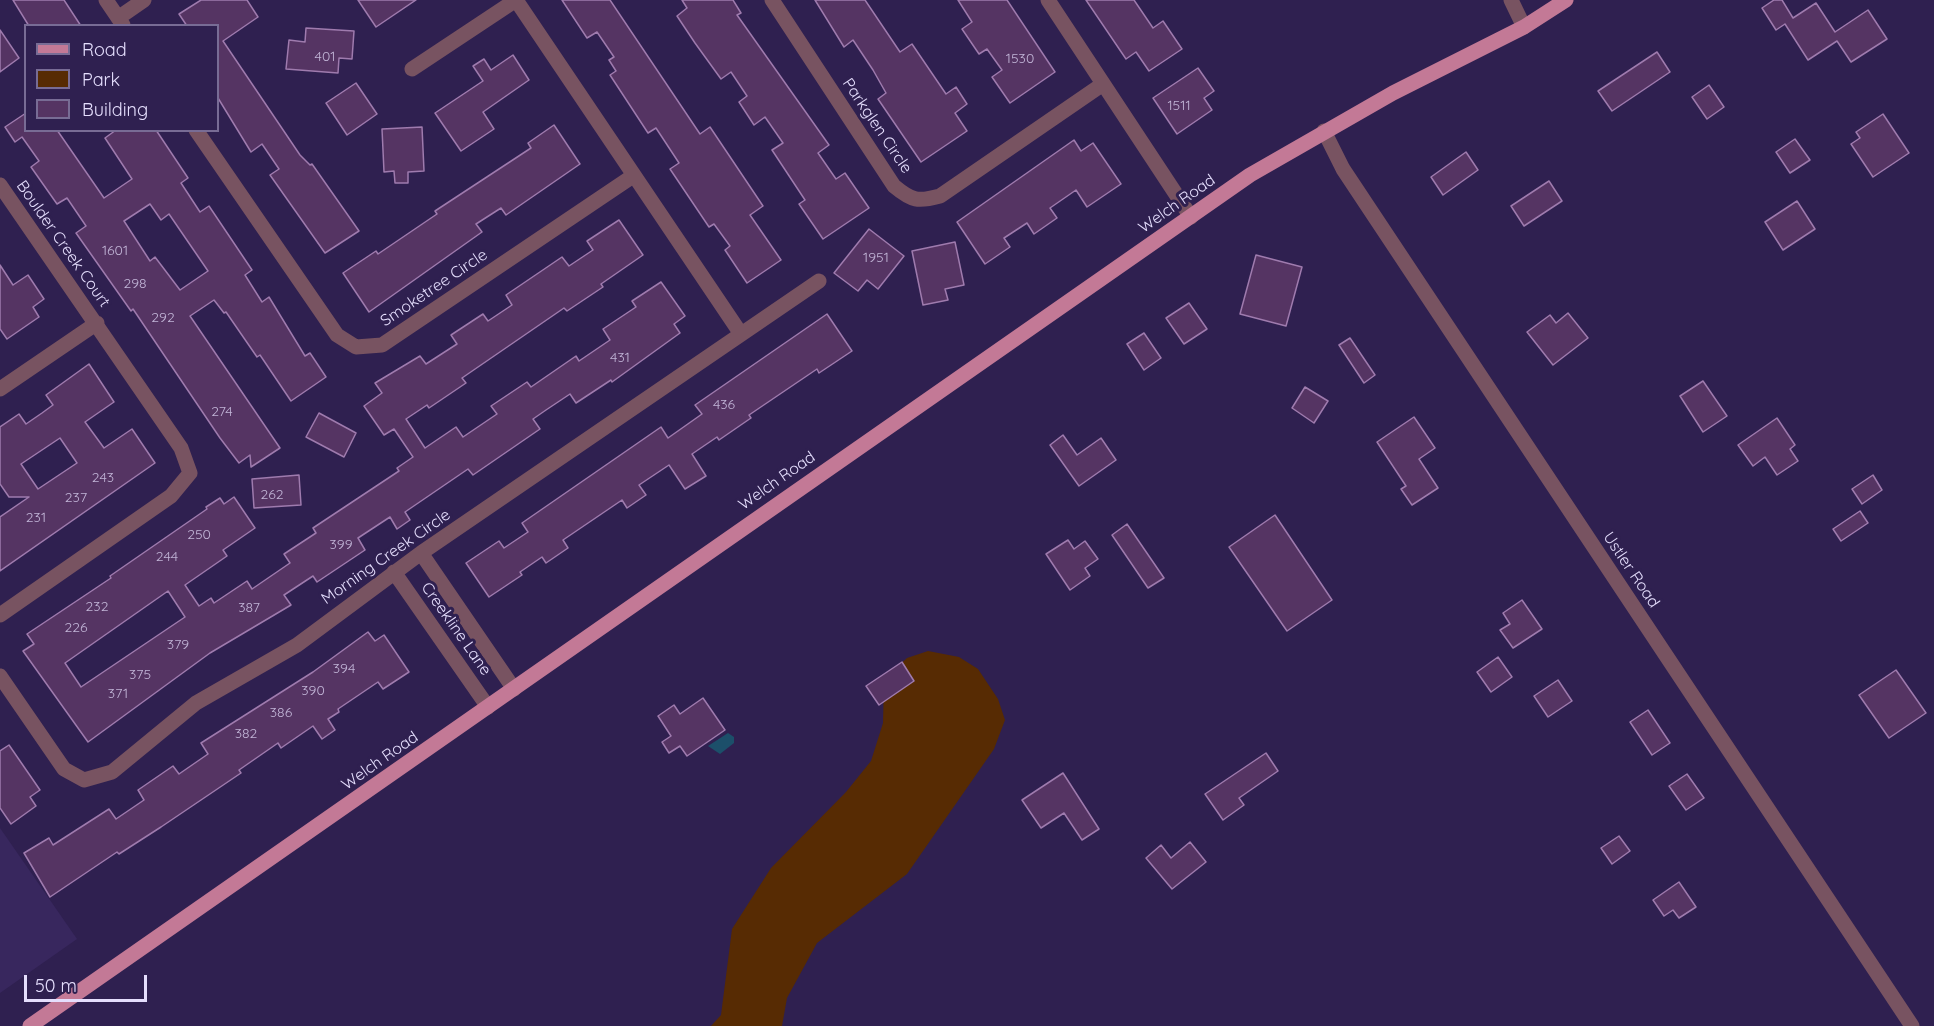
<!DOCTYPE html>
<style>
body{margin:0}
#map{position:relative;width:1934px;height:1026px;overflow:hidden;background:#2f2050;font-family:Quicksand,sans-serif}
canvas{display:block}
.legend{position:absolute;left:24px;top:24px;width:195px;height:108px;box-sizing:border-box;background:#2f2050;border:2px solid #786c95;margin:0;padding:8px 10px;list-style:none;font-size:18px;color:#e5defd}
.legend li{display:flex;align-items:center;gap:12px;height:30px}
.legend b{width:30px;border:2px solid #786c95}
.scale{position:absolute;left:24px;top:975px;width:123px;height:27px;box-sizing:border-box;border:3px solid #e5defd;border-top:0;padding-left:8px;font-size:18px;line-height:21px;white-space:nowrap;color:#e5defd;-webkit-text-stroke:4px #2f2050;paint-order:stroke}
</style>
<div id="map">
<canvas width="1934" height="1026"></canvas>
<ul class="legend">
<li><b style="height:8px;background:#c37996"></b>Road</li>
<li><b style="height:16px;background:#572b03"></b>Park</li>
<li><b style="height:16px;background:#553463"></b>Building</li>
</ul>
<div class="scale">50 m</div>
</div>
<script>
const g = document.querySelector('canvas').getContext('2d');
g.lineJoin = 'round';
function fill(path, color) { g.fillStyle = color; g.fill(path, 'evenodd'); }
function strokePath(path, color, width, dash) { g.strokeStyle = color; g.lineWidth = width; g.lineCap = dash ? 'butt' : 'round'; g.setLineDash(dash || []); g.stroke(path); }
function drawText(font, color, halo, rows, align = 'center') {
  g.font = font + ' Quicksand,sans-serif'; g.lineWidth = 6; g.setLineDash([]); g.textBaseline = 'middle'; g.strokeStyle = halo; g.fillStyle = color; for (const [text, x, y, turn = 0] of rows) {
    g.save(); g.translate(x, y); g.rotate((+turn || 0) * Math.PI / 180); g.textAlign = isNaN(turn) ? turn : align; if (halo) g.strokeText(text, 0, 0); g.fillText(text, 0, 0); g.restore();
  }
}
const built = new Path2D(`
 M0,828L77,939L0,993Z`);
const green = new Path2D(`
 M928,651L959,657L978,669L998,699L1005,720L994,749L907,874L817,943L787,998L782,1026H711L721,1015L732,929L771,868L846,792L871,761L883,723L884,680L907,658Z`);
const water = new Path2D(`
 M728,733L734,737V743L720,754L708,746Z`);
const building = new Path2D(`
 M13,0H64L81,26H29Z
 M201,0H247L258,17L223,41L300,155L310,165L312,164L359,231L325,253L270,175L279,169L262,144L251,152L218,98V26H187L179,14Z
 M358,0H416L376,27Z
 M562,0H610L700,134L710,127L763,206L750,215L781,260L747,283L725,250L730,246L714,224L709,227L670,169L679,163L656,128L648,133L610,75L616,71L609,60L614,57L597,32L587,38Z
 M682,0H733L741,13L737,15L829,145L818,153L836,179L845,173L869,208L823,239L799,204L805,200L772,150L783,143L765,117L754,125L739,102L747,96L731,72L721,79L695,43L677,16L687,8Z
 M815,0H865L900,52L912,44L946,94L956,87L967,104L955,113L967,131L921,162L878,99L886,93L873,70L853,40L844,47Z
 M958,0H1007L1055,72L1010,103L992,77L1002,70L987,49L979,54L962,29L972,22Z
 M1086,0H1134L1153,28L1163,21L1182,49L1149,71L1136,52L1126,59Z
 M1774,0H1782L1793,18L1816,3L1835,32L1868,10L1887,39L1851,62L1837,41L1808,60L1785,24L1776,30L1762,8Z
 M306,28L354,31L352,59L339,58L338,73L286,69L289,40L305,42Z
 M0,30L19,58L0,72Z
 M1657,52L1670,72L1612,111L1598,91Z
 M513,55L529,80L483,112L494,129L461,151L435,113L483,81L473,66L484,59L491,70Z
 M1198,68L1214,91L1204,98L1212,110L1177,134L1153,98Z
 M356,83L377,114L347,135L326,103Z
 M1709,85L1724,107L1707,119L1692,97Z
 M26,113V130H57L104,198L132,179L105,138L116,130H156L188,178L181,183L200,212L209,206L252,270L245,275L262,302L269,297L305,356L310,353L326,377L291,401L260,355L257,357L226,312L224,313L214,300L190,316L280,448L251,467L250,455L239,463L220,438L133,309L131,311L76,233L86,226L67,198L57,204L31,167L39,161L22,137L15,142L5,127ZM150,204L161,220L169,214L208,271L180,290L155,257L150,261L124,221Z
 M1883,114L1909,153L1873,177L1851,144L1860,138L1856,132Z
 M554,125L580,164L506,215L501,208L476,224L482,232L369,312L343,273L376,251L378,254L437,214L435,211L531,148L528,143Z
 M422,127L424,171L408,172V183H395L394,171L384,172L382,129Z
 M1795,139L1810,160L1790,173L1776,152Z
 M1074,140L1081,151L1093,143L1121,184L1087,207L1076,190L1050,208L1057,218L1034,234L1027,223L1004,238L1010,247L985,264L957,222Z
 M1466,152L1478,170L1443,195L1431,177Z
 M1549,181L1562,201L1524,226L1511,206Z
 M1797,201L1815,229L1783,250L1765,222Z
 M619,220L643,255L601,284L603,287L567,311L564,308L462,378L466,383L429,408L427,405L406,419L425,448L456,427L463,437L497,414L491,406L527,382L531,387L576,356L579,361L610,340L603,329L636,307L632,301L661,282L685,316L674,324L680,333L612,382L611,380L576,403L570,394L546,410L533,419L540,429L473,475L468,469L405,512L410,520L397,529L390,517L358,538L365,550L317,582L313,576L284,595L291,605L210,653L88,742L23,651L34,644L27,634L111,578L110,576L207,509L206,507L220,498L224,504L234,497L255,528L223,550L227,556L185,585L199,606L211,598L214,603L247,581L252,589L290,563L284,554L316,533L313,528L399,471L397,468L413,457L394,429L384,435L364,406L382,393L375,383L420,356L426,364L457,344L451,335L483,314L488,321L512,305L506,295L562,257L569,266L593,250L587,241ZM168,591L185,617L81,687L65,663Z
 M869,229L904,256L878,289L867,280L858,291L834,273Z
 M955,242L964,285L945,289L948,300L923,305L912,251Z
 M1256,255L1302,267L1286,326L1240,314Z
 M0,265L13,285L28,275L44,299L33,307L39,317L7,339L0,329Z
 M1189,303L1207,329L1184,344L1166,318Z
 M1568,313L1588,338L1553,365L1527,332L1550,315L1556,323Z
 M827,314L852,351L819,373L817,369L749,415L751,418L719,440L717,437L692,454L706,476L685,489L669,465L639,485L646,495L627,508L622,500L563,540L568,548L546,563L542,557L520,572L522,575L489,597L466,563L499,541L504,548L528,532L522,523L661,427L668,438L702,414L695,405Z
 M1144,333L1161,358L1144,370L1127,344Z
 M1350,338L1375,375L1364,383L1339,345Z
 M89,364L114,402L85,422L104,448L132,429L155,463L0,571V517L29,497H9L0,484V427L19,414L26,424L42,413L53,405L46,395ZM60,438L77,463L38,489L21,464Z
 M1703,381L1727,416L1703,432L1680,396Z
 M1305,387L1328,401L1314,423L1292,408Z
 M319,413L356,433L344,457L306,437Z
 M1414,417L1435,448L1419,459L1438,488L1412,505L1401,489L1406,486L1377,442Z
 M1777,418L1795,445L1790,449L1798,461L1777,475L1765,457L1753,466L1738,445Z
 M1063,435L1077,455L1101,438L1116,460L1079,486L1050,445Z
 M299,475L301,505L254,508L252,479Z
 M1873,475L1882,490L1862,504L1852,489Z
 M1860,511L1868,523L1841,541L1833,529Z
 M1275,515L1332,600L1287,631L1229,547Z
 M1127,524L1164,578L1148,588L1112,535Z
 M1068,540L1074,549L1085,541L1098,559L1085,568L1090,576L1070,590L1046,554Z
 M1522,600L1542,629L1513,648L1500,630L1510,624L1503,613Z
 M368,632L375,641L384,635L409,672L383,689L378,682L338,709L339,712L328,719L335,730L322,739L313,726L281,748L278,743L239,770L241,773L161,827L119,854L117,852L50,897L24,853L49,838L53,845L109,809L116,819L144,800L138,790L173,766L179,774L208,754L201,743L313,672Z
 M1498,657L1512,677L1491,692L1477,672Z
 M902,662L914,681L879,705L866,686Z
 M1896,670L1926,713L1889,738L1859,695Z
 M1558,680L1572,701L1548,717L1534,696Z
 M703,698L725,730L687,756L680,746L669,753L662,742L671,736L658,716L674,705L680,714Z
 M1648,710L1670,743L1652,755L1630,722Z
 M9,745L40,790L30,797L36,806L11,824L0,808V751Z
 M1266,753L1278,771L1239,798L1244,805L1223,820L1205,794Z
 M1063,773L1099,829L1082,840L1064,813L1041,828L1022,800Z
 M1687,774L1704,798L1686,810L1669,786Z
 M1619,836L1630,851L1612,864L1601,848Z
 M1190,842L1206,862L1172,889L1146,858L1161,845L1171,858Z
 M1679,882L1696,907L1679,918L1673,910L1664,916L1653,900Z`);
const minor = new Path2D(`
 M106,0L123,25
 M516,0L741,334
 M772,0L894,186C912,201 918,202 940,196L1103,84
 M1048,0L1191,217
 M1511,0L1524,27
 M118,18L144,0
 M412,69L516,0
 M196,130L337,335L356,347L382,345L633,176
 M1324,131L1343,169L1912,1026
 M0,185L181,448L190,473L171,496L0,615
 M0,389L97,323
 M421,553L514,689
 M394,572L488,707
 M0,676L64,769L84,780L112,772L196,703L297,645L421,553L819,281`);
const major = new Path2D(`
 M30,1026L1250,175L1393,93L1524,27L1566,0`);
const numberNames = [
 ["401",325,57],
 ["1530",1020,59],
 ["1511",1179,106],
 ["1601",115,251],
 ["1951",876,258],
 ["298",135,284],
 ["292",163,318],
 ["431",620,358],
 ["436",724,405],
 ["274",222,412],
 ["243",103,478],
 ["262",272,495],
 ["237",76,498],
 ["231",36,518],
 ["250",199,535],
 ["399",341,545],
 ["244",167,557],
 ["232",97,607],
 ["387",249,608],
 ["226",76,628],
 ["379",178,645],
 ["394",344,669],
 ["375",140,675],
 ["390",313,691],
 ["371",118,694],
 ["386",281,713],
 ["382",246,734]
];
const streetNames = [
 ["Parkglen Circle",877,126,56],
 ["Welch Road",1177,204,-35],
 ["Boulder Creek Court",63,244,55],
 ["Smoketree Circle",434,288,-34],
 ["Welch Road",777,481,-35],
 ["Morning Creek Circle",386,557,-35],
 ["Ustler Road",1631,570,56],
 ["Creekline Lane",456,629,55],
 ["Welch Road",380,761,-35]
];
fill(built, '#38275e');
fill(green, '#572b03');
fill(water, '#1c4f6a');
fill(building, '#553463');
strokePath(building, '#9f7bae', 1.5);
strokePath(minor, '#785361', 15);
strokePath(major, '#c37996', 15);
drawText('14px', '#c1b4d6', null, numberNames);
drawText('16px', '#e5defd', '#2f2050', streetNames);
</script>
